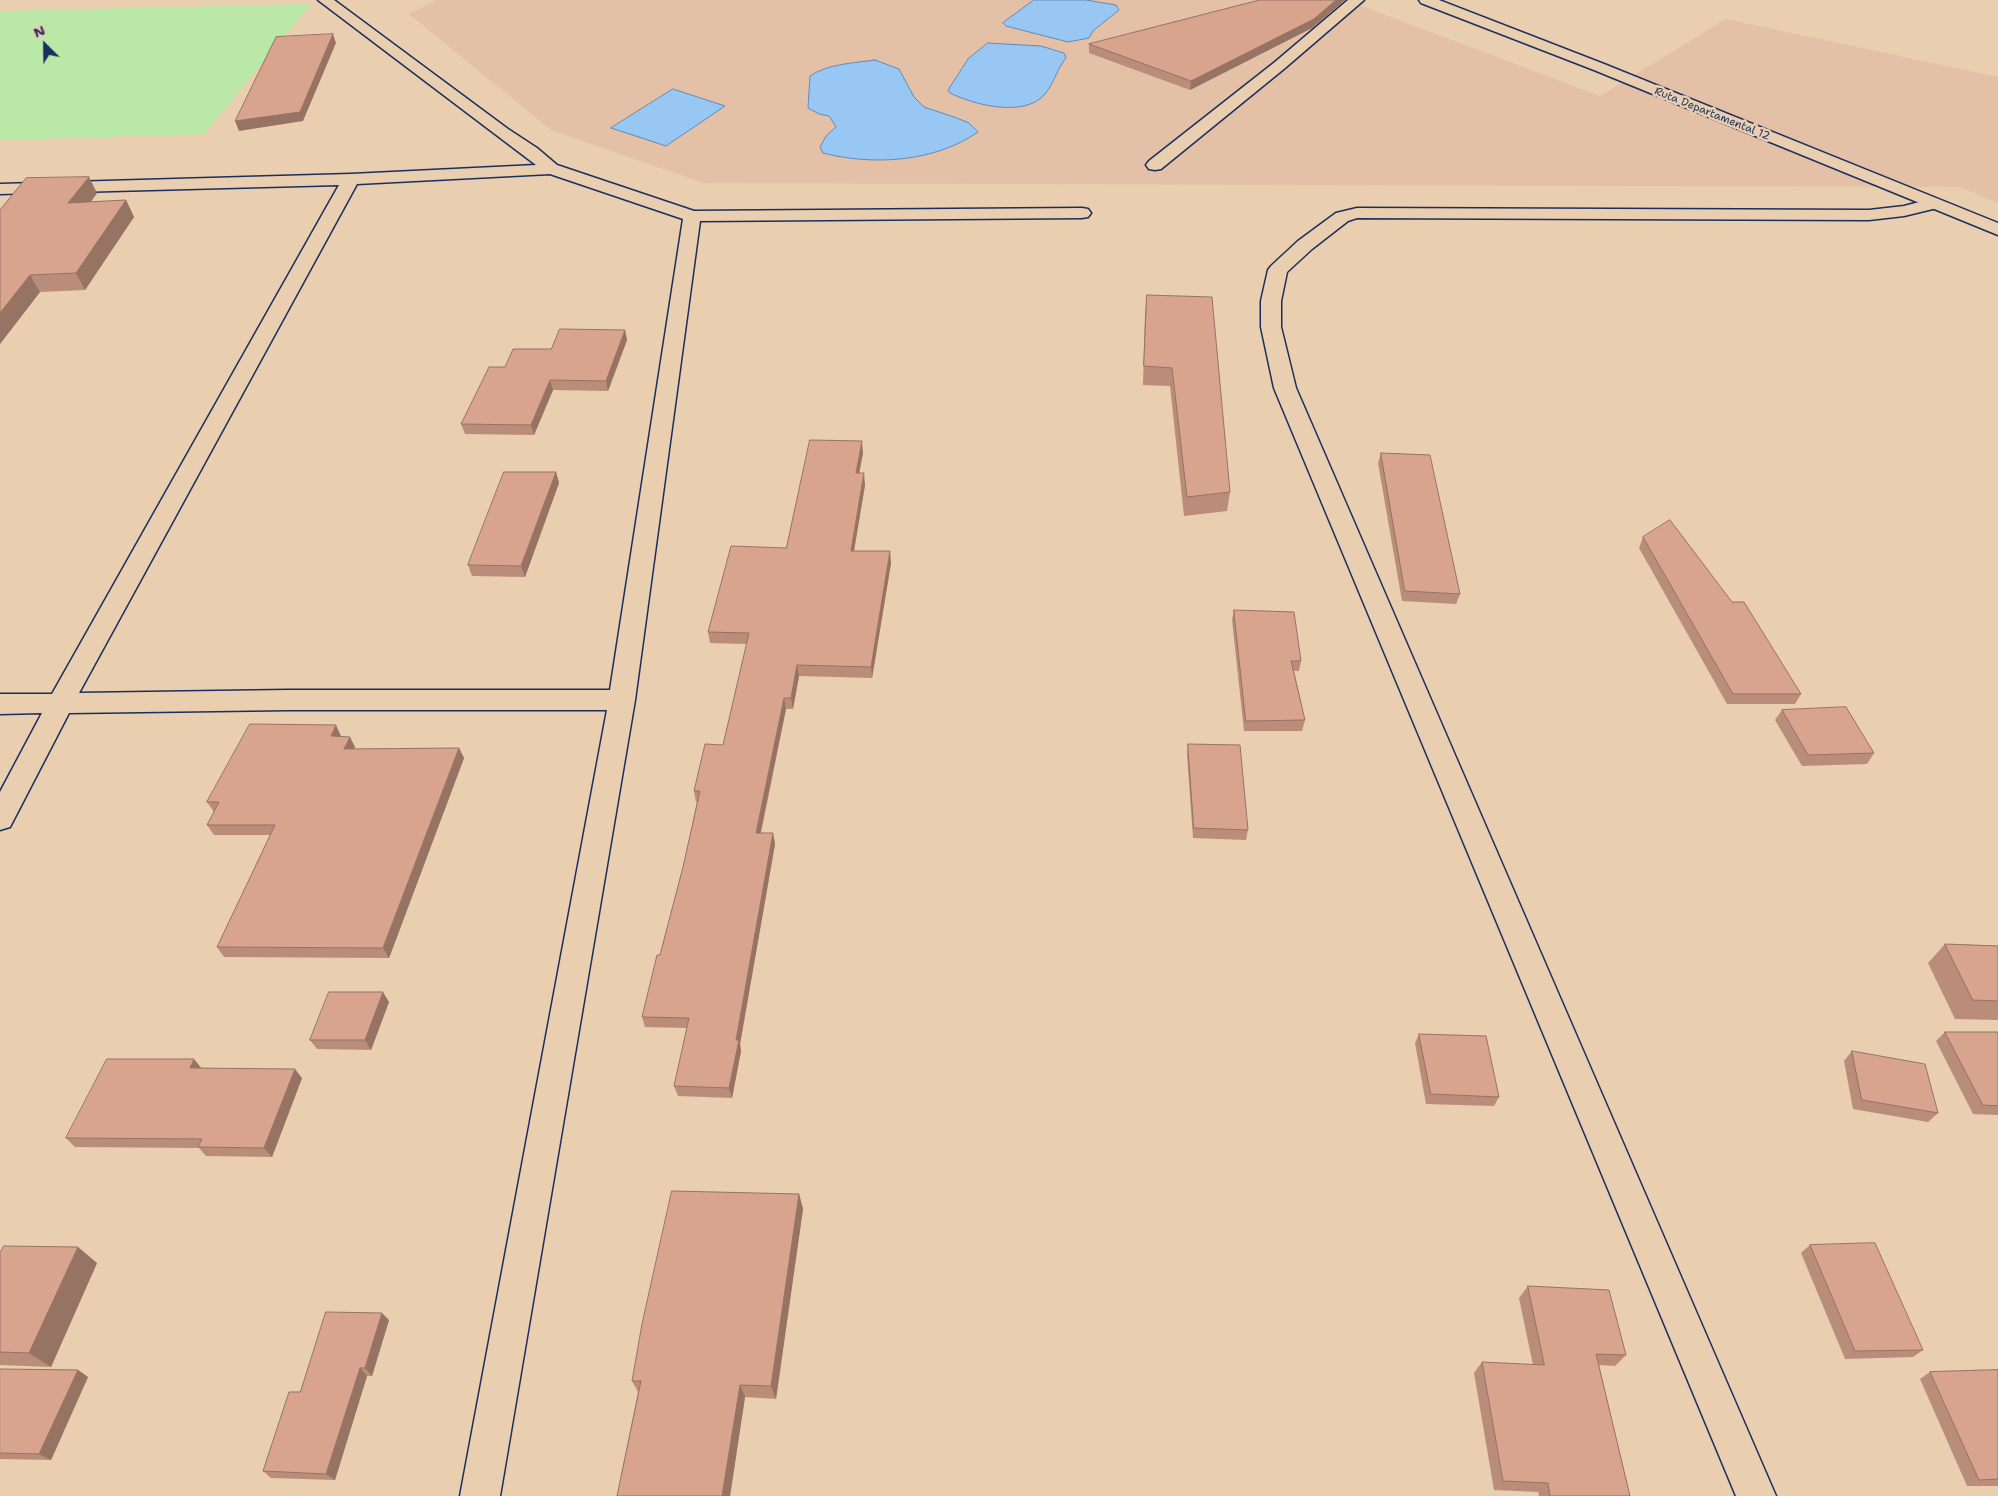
<!DOCTYPE html>
<style>
body{margin:0}
#map{position:relative;width:1998px;height:1496px;overflow:hidden;background:#e9ceb0;font-family:"Shantell Sans",sans-serif}
canvas{display:block}
.north{position:absolute;left:20px;top:20px;width:50px;height:50px;-webkit-text-stroke:4px #e9ceb0;paint-order:stroke;rotate:337deg;font-size:14px;font-weight:700;line-height:20px;text-align:center;color:#1b2f5e}
.north::after{content:'';display:block;margin:auto;width:18px;height:22px;background:#1b2f5e;clip-path:polygon(50% 0,100% 100%,50% 72%,0 100%)}
</style>
<div id="map">
<canvas width="1998" height="1496"></canvas>
<div class="north">N</div>
</div>
<script>
const g = document.querySelector('canvas').getContext('2d');
g.lineJoin = 'round';
function fill(path, color) { g.fillStyle = color; g.fill(path, 'evenodd'); }
function strokePath(path, color, width, dash) { g.strokeStyle = color; g.lineWidth = width; g.lineCap = dash ? 'butt' : 'round'; g.setLineDash(dash || []); g.stroke(path); }
function drawText(font, color, halo, rows, align = 'center') {
  g.font = font + ' "Shantell Sans",sans-serif'; g.lineWidth = 5; g.setLineDash([]); g.textBaseline = 'middle'; g.strokeStyle = halo; g.fillStyle = color; for (const [text, x, y, turn = 0] of rows) {
    g.save(); g.translate(x, y); g.rotate((+turn || 0) * Math.PI / 180); g.textAlign = isNaN(turn) ? turn : align; if (halo) g.strokeText(text, 0, 0); g.fillText(text, 0, 0); g.restore();
  }
}
const built = new Path2D(`
 M436,0H1346L1600,96L1726,19L1998,77V203L1960,187L703,183L551,130L409,14Z`);
const green = new Path2D(`
 M311,4L204,134L0,140V11Z`);
const water = new Path2D(`
 M1034,0H1086L1116,5L1119,10L1093,31L1089,38L1068,42L1006,26L1003,23Z
 M988,43L1041,46L1064,53L1066,58C1057,69 1054,83 1045,94C1025,118 974,105 950,93L948,90L968,59Z
 M875,60L899,69L914,97L924,107L957,118L969,123L978,132C935,162 873,166 823,153L820,147L826,136L836,127L829,116L819,114L808,108L810,76C827,64 854,63 875,60Z
 M673,89L725,106L666,146L611,128Z`);
const lane = new Path2D(`
 M1348,0H1364L1285,68L1161,169L1155,170L1149,169L1146,165L1149,161L1275,62Z`);
const street = new Path2D(`
 M318,0H334L508,129L537,148L557,165L694,211L1082,208L1088,209L1091,213L1088,217L1082,218L700,221L635,700L500,1496H460L607,710H288L69,713L10,827L0,830V792L42,713L0,714V694H52L339,185L0,194V184L351,174L536,165ZM550,174L683,219L610,690H288L79,693L357,184Z
 M1931,199L1937,200L1940,204L1937,208L1904,216L1869,220L1357,218L1348,221L1312,249L1287,272L1281,301V327L1296,388L1776,1496H1736L1274,388L1261,327V301L1268,270L1271,266L1298,241L1336,213L1357,208L1869,210L1904,206Z`);
const secondary = new Path2D(`
 M1419,0H1439L1604,64L1998,223V235L1594,70L1421,3Z`);
const wall = new Path2D(`
 M1260,0H1345L1312,28L1190,90L1089,53V44Z
 M97,193L91,202L126,200L134,217L85,290L40,292L0,344V210Z
 M1147,295L1230,492L1227,511L1184,516L1170,386L1143,385L1145,314Z
 M625,330L627,340L608,391L553,390L534,435L465,434L461,424L551,349Z
 M863,453L859,473L865,485L854,551L891,563L872,678L799,676L793,709H786L761,833H773L775,844L740,1044L741,1051L732,1098L678,1096L674,1086L687,1028L645,1027L642,1017L660,955L683,867L697,802H696L694,791L723,745L747,644L710,643L708,632L786,548Z
 M1381,453L1460,594L1456,604L1402,601L1378,463Z
 M556,472L559,483L525,577L472,576L468,565Z
 M1643,537L1801,694L1795,704H1727L1639,548Z
 M1234,610L1301,661L1299,671H1294L1305,720L1302,731H1244L1232,620Z
 M1782,710L1874,753L1867,764L1802,766L1775,720Z
 M341,736L355,747L354,749L459,748L464,758L389,958L224,957L217,947L270,835H214L207,825L214,812L207,802Z
 M1188,744L1248,830L1246,840L1193,838L1187,755Z
 M1945,944L1998,946V1020L1955,1019L1928,963Z
 M389,1002L371,1050L317,1049L310,1040Z
 M1945,1032H1998V1115L1973,1114L1936,1041Z
 M1419,1034L1499,1097L1494,1106L1426,1104L1415,1043Z
 M1852,1051L1938,1113L1928,1122L1853,1109L1844,1061Z
 M202,1068L302,1078L272,1157L206,1156L199,1148L75,1147L66,1138Z
 M799,1194L803,1209L776,1399L745,1397L730,1496H617L638,1392L632,1381Z
 M1810,1245L1923,1350L1913,1357L1845,1359L1801,1253Z
 M0,1253L97,1263L51,1367L0,1365Z
 M1528,1286L1626,1355L1615,1366L1599,1365L1630,1496H1539L1538,1492L1494,1490L1474,1373L1482,1362L1533,1365L1519,1298Z
 M389,1320L372,1376H367L335,1480L271,1478L263,1471L300,1392Z
 M0,1369L78,1370L88,1377L51,1460L0,1459Z
 M1998,1370V1486H1967L1920,1379L1930,1372Z`);
const shadedWall = new Path2D(`
 M1336,0H1345L1312,28L1190,90L1191,81Z
 M333,34L336,43L303,121L239,131L235,121Z
 M89,177L97,193L77,220L68,203Z
 M126,200L134,217L85,290L76,273Z
 M30,275L40,292L0,344V313Z
 M625,330L627,340L608,391L606,381Z
 M550,380L553,390L534,435L531,425Z
 M862,441L863,453L857,484L856,473Z
 M556,472L559,483L525,577L521,566Z
 M864,473L865,485L852,562L851,551Z
 M890,551L891,563L872,678L871,667Z
 M797,665L799,676L793,709L791,698Z
 M784,698L786,709L758,844L756,833Z
 M336,725L341,736L337,746L331,736Z
 M350,737L355,747L349,760L344,749Z
 M459,748L464,758L389,958L383,948Z
 M773,833L775,844L740,1044L741,1051L732,1098L729,1088L736,1040Z
 M383,992L389,1002L371,1050L365,1040Z
 M194,1059L202,1069L190,1068Z
 M295,1069L302,1078L272,1157L264,1148Z
 M799,1194L803,1209L776,1399L771,1386Z
 M78,1247L97,1263L51,1367L29,1353Z
 M382,1313L389,1320L372,1376L365,1368Z
 M360,1368L367,1376L335,1480L326,1474Z
 M78,1370L88,1377L51,1460L39,1454Z
 M740,1385L745,1397L730,1496H722Z`);
const building = new Path2D(`
 M1260,0H1336L1314,19L1191,81L1089,44Z
 M333,34L300,112L235,121L276,37Z
 M89,177L68,203L126,200L76,273L30,275L0,313V210L26,178Z
 M1147,295L1212,297L1230,492L1187,497L1172,368L1144,366Z
 M560,329L625,330L606,381L550,380L531,425L461,424L489,367H505L513,349H551Z
 M810,440L862,441L856,473H864L851,551H890L871,667L797,665L791,698H784L756,833H773L736,1040H739L729,1088L674,1086L689,1018L642,1017L657,955H660L683,867L700,791H694L705,744L723,745L749,633L708,632L731,546L786,548Z
 M1381,453L1430,455L1460,594L1405,591Z
 M504,472H556L521,566L468,565Z
 M1670,520L1732,602H1744L1801,694H1733L1643,537Z
 M1234,610L1294,612L1301,661H1291L1305,720L1246,721Z
 M1846,707L1874,753L1808,755L1782,710Z
 M250,724L336,725L331,736L350,737L344,749L459,748L383,948L217,947L275,825H207L219,802H207Z
 M1188,744L1240,745L1248,830L1194,828Z
 M1945,944L1998,946V1001L1973,1000Z
 M329,992H383L365,1040H310Z
 M1945,1032H1998V1106L1983,1105Z
 M1419,1034L1486,1036L1499,1097L1431,1094Z
 M1852,1051L1925,1064L1938,1113L1862,1100Z
 M107,1059H194L190,1068L295,1069L264,1148L198,1147L202,1139L66,1138Z
 M672,1191L799,1194L771,1386L740,1385L722,1496H617L641,1381H632L642,1324Z
 M1875,1243L1923,1350L1855,1351L1810,1245Z
 M4,1246L78,1247L29,1353L0,1352V1253Z
 M1528,1286L1609,1290L1626,1355L1596,1354L1630,1496H1550L1548,1483L1503,1481L1482,1362L1544,1365Z
 M326,1312L382,1313L365,1368H360L326,1474L263,1471L289,1392H300Z
 M0,1369L78,1370L39,1454L0,1453Z
 M1998,1370V1479L1979,1480L1930,1372Z`);
const farStreetnames = [
 ["Ruta Departamental 12",1712,114,22]
];
fill(built, '#e4c1a6');
fill(green, '#bae8a6');
fill(water, '#97c7f2');
strokePath(water, '#658ab7', 1);
strokePath(lane, '#1b2f5e', 3);
strokePath(street, '#1b2f5e', 3);
strokePath(secondary, '#1b2f5e', 3);
fill(lane, '#e9ceb0');
fill(street, '#e9ceb0');
fill(secondary, '#e9ceb0');
fill(wall, '#ba8d7a');
fill(shadedWall, '#977363');
fill(building, '#d8a48e');
strokePath(building, '#977363', 1);
drawText('11px', '#1b2f5e', '#e9ceb0', farStreetnames);
</script>
